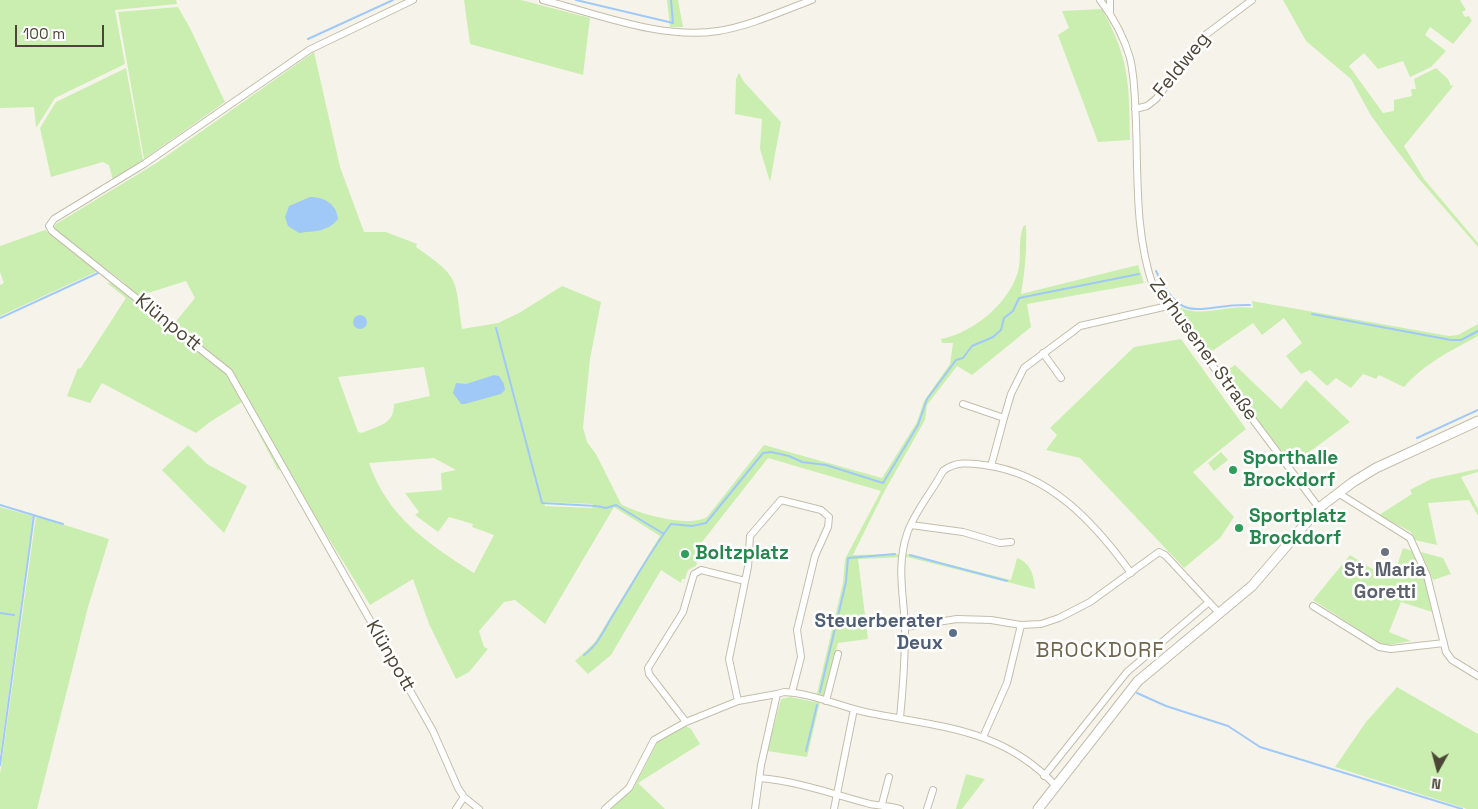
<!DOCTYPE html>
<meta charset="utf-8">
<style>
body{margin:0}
#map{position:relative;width:1478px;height:809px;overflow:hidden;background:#f6f4ea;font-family:"Space Grotesk",sans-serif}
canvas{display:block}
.north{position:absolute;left:1413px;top:744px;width:50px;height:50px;-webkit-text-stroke:4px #fff;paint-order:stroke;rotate:187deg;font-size:14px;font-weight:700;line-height:20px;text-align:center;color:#4c4637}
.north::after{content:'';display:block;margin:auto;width:18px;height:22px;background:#4c4637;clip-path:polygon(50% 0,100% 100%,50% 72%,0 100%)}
.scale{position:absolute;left:15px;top:25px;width:89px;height:22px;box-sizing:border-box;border:2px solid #4c4637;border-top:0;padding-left:6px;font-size:15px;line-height:18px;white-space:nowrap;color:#4c4637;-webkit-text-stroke:4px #fff;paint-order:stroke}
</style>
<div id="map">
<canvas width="1478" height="809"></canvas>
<div class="north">N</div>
<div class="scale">100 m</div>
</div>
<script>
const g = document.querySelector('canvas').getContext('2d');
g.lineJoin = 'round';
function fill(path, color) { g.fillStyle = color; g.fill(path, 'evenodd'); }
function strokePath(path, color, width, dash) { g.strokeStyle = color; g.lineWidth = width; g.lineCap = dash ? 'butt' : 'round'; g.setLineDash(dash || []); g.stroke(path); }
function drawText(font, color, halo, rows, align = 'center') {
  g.font = font + ' "Space Grotesk",sans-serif'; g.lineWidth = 5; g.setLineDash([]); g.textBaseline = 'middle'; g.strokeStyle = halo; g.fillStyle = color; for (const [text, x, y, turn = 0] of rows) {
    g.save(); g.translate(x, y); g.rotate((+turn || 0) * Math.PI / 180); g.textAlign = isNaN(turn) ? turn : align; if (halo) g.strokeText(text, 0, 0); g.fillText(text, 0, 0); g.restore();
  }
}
const green = new Path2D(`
 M0,0H176L177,4L115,10L125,64L55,98L36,128L34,107L0,108Z
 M464,0H521L590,18L583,75L470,44Z
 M667,0H678L683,27H670Z
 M1283,0H1460L1466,10L1462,12L1465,17L1469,16L1472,21L1453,44L1430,27L1425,35L1446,51L1431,67L1410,77L1403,61L1378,69L1364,53L1349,66L1383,113L1394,111V100L1412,96L1411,89H1416L1414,79L1436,68L1448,79L1451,86L1454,85L1404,146L1424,179L1478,243V247L1419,179L1388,139L1370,114L1351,79L1306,41Z
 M178,7L191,30L225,102L144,159L118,12Z
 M1102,9C1130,60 1129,84 1130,140L1098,142L1058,35L1069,28L1062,11Z
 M314,52L340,167L364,232H386L417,244L416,247C460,278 455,277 462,329L498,323L519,313L562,286L601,302L590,359L583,428L587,442L596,454L621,504C638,514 689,528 707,517L764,445L882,478L917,422L924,401L950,364L953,343H942L941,339C974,333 1013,300 1019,267C1021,254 1018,236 1024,225L1026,226C1027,249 1025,271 1021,294L1138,265L1144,283L1027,304L1031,327L972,375L957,366L927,405L925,420L884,492L853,555L907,554L1011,580L1017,558C1031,563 1034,576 1035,589L907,557L858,559L868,639L838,643L825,698H821L807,757L767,751L781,699L790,697L815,702L843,583L845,559L881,491L768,458L702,542L696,566L688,570L685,579H682L681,583L661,570L611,655L588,674L575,661L595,642L660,536L614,507L545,624L515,600L504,602L479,631L484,647L488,649L469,672L456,679L429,624L413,579L370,605L285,468L278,470L242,402L210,422L196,433L102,383L90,403L67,396L78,368L80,369L126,298L107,283L126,284L56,231L54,227L56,224L158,162ZM186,281L195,298L173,325L138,296ZM424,367L430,396L394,404C394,425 379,425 362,433L358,432L338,377ZM434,458L456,470L441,473L442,490L405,493L419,512L415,515L438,532L449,517L473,524L472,527L494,535L474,573C427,543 388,517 369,463ZM544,502L593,504V505L592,508L545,506Z
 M126,68L143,160L113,180L109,165L103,162L51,177L40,128L56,102Z
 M739,73L744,82L781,122L770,182L760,149L762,119L735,114L736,79Z
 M45,230L98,271L0,316V285L4,283L0,272V246Z
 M1252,301L1449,336L1458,335L1478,324V336C1449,352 1428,361 1404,387L1379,375L1376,379L1363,374L1351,388L1336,378L1327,386L1310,370L1301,374L1286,356L1302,343L1284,318L1262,335L1253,323L1208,354L1173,308L1177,306C1201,319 1227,304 1253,308Z
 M1181,339L1246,429L1193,472L1234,517L1220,538L1184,568L1080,458L1046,450L1057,435L1050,428L1134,347Z
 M1235,365L1281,409L1306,380L1350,422L1297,461L1290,463L1223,373Z
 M188,445L207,464L247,486L224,533L162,470Z
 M1221,452L1228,460L1214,471L1208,463Z
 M1478,469V472L1461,477L1478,509V516L1469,500L1428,503L1437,545L1415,540L1411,532L1379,515L1412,494L1410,490L1431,479Z
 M0,507L33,516L0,756Z
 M36,516L109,539L88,607L37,809H0V774Z
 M1403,548L1413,551L1424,577L1432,612L1401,602L1389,632L1411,641L1388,645L1379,643L1313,600L1350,555L1374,570L1395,572Z
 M1421,552L1443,558L1451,574L1433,580Z
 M1397,687L1478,734V809H1467L1335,767L1366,722Z
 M684,725L691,729L700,744L638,783L665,809H610L633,789L658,741Z
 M966,774L985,779L962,809H956Z`);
const water = new Path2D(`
 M310,197C324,197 337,204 338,219C328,232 314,231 299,233L288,226L285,217L289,206Z
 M353 322a7 7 0 1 1 14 0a7 7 0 1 1-14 0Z
 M494,375L499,376L504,384L505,390L501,394L465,404H461L453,393L456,383L466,384Z`);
const stream = new Path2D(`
 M576,0L673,23L671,0
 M308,39L393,0
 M1156,271C1183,329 1200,303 1250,305
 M1312,314L1451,340H1461L1478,331
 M0,318L98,273
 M496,328L542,503L596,506L606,508L616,505L664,534
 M1417,438L1478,410
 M0,505L63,524
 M910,555L1007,581
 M0,613L14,615
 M584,655C598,645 604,630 613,615C632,585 649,553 671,524L692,526L706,523L763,453L771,452L789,456L802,462L826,465L883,483L918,425L927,399L956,360L963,358L972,346L993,337L1001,330L1004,318L1013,311L1019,298L1139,274
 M820,692L846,582L848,558L895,554
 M1137,693L1166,706L1228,726L1260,747L1462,809
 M806,751L817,705
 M0,765L34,515`);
const minor = new Path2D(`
 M413,0L309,50L144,164L54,219L49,226L52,231L229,372L433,731L458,788L464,797L479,809
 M543,0C598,14 662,40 718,31C750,26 782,11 812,0
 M1100,0C1113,17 1124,37 1130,58C1135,78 1135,102 1136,123C1138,177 1135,234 1153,286L1319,508
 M1110,0V12
 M1135,109L1147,106L1156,99L1204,36L1252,0
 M1043,353L1061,378
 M963,404L1004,418L991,466
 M1004,418L1011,394L1024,368L1075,330L1080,326L1168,306
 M1338,493L1410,538L1427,576L1446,652L1452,660L1478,676
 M911,525L963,532L1000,543L1011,542
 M745,581L701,570L694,574L683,612L648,668L649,674L686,722L738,701L777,694
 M1313,606L1379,647L1391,649L1444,643
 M905,627L957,619L991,620L1021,625L1041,624L1059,618L1090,602L1159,552L1165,555L1220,614
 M738,701L729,659L748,567L750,536L781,500L821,510L829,517L828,527L815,556L797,630L801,657L792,692
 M826,701L838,654
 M900,718C903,688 905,659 905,629C904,596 896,567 907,534C914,512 932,492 943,471C956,461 969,463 984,465C1049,473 1094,522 1131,573
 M983,737L1007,683L1021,625
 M1044,776L1127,672L1209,602
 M759,778C797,781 833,794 870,804C880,806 890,806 900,809
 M882,804L889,777
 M456,809L464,797
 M605,809L629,788L654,740L686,722
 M755,809L761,765L777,694L784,692C811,693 839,706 865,712C937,727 1001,727 1056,786
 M834,809L854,709
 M927,809L933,790`);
const tertiary = new Path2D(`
 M1038,809L1138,681L1252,586L1319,508L1353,482L1376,468L1478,421`);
const markers = [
 [1233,470,5,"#2e9e5b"],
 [1239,528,5,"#2e9e5b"],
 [1385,552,5,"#6b7280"],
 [685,554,5,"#2e9e5b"],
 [953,633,5,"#5c6f8a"]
];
const streetNames = [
 ["Feldweg",1182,65,-51],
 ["Klünpott",168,323,39],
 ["Zerhusener Straße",1203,350,54],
 ["Klünpott",390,656,60]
];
const leisureNames = [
 ["Sporthalle",1243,459],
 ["Brockdorf",1243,481],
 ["Sportplatz",1249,517],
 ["Brockdorf",1249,539],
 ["Boltzplatz",695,554]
];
const worshipNames = [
 ["St. Maria",1385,571],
 ["Goretti",1385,593]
];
const serviceNames = [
 ["Steuerberater",943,622],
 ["Deux",943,644]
];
const quarterNames = [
 ["BROCKDORF",1100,651]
];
fill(green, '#caeeaf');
fill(water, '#a1c9f8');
strokePath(stream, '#a1c9f8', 2);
strokePath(minor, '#c3beab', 8);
strokePath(tertiary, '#c3beab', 11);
strokePath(minor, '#fff', 6);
strokePath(tertiary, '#fff', 9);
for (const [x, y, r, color] of markers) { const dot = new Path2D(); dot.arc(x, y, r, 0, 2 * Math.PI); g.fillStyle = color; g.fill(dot); strokePath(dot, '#fff', 2); }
drawText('19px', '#4c4637', '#fff', streetNames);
drawText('bold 19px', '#27864d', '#fff', leisureNames, 'left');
drawText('bold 19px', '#5b616d', '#fff', worshipNames);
drawText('bold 19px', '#4e5e75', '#fff', serviceNames, 'right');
g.letterSpacing = '1px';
drawText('21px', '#70664d', '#fff', quarterNames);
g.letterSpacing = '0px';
</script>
